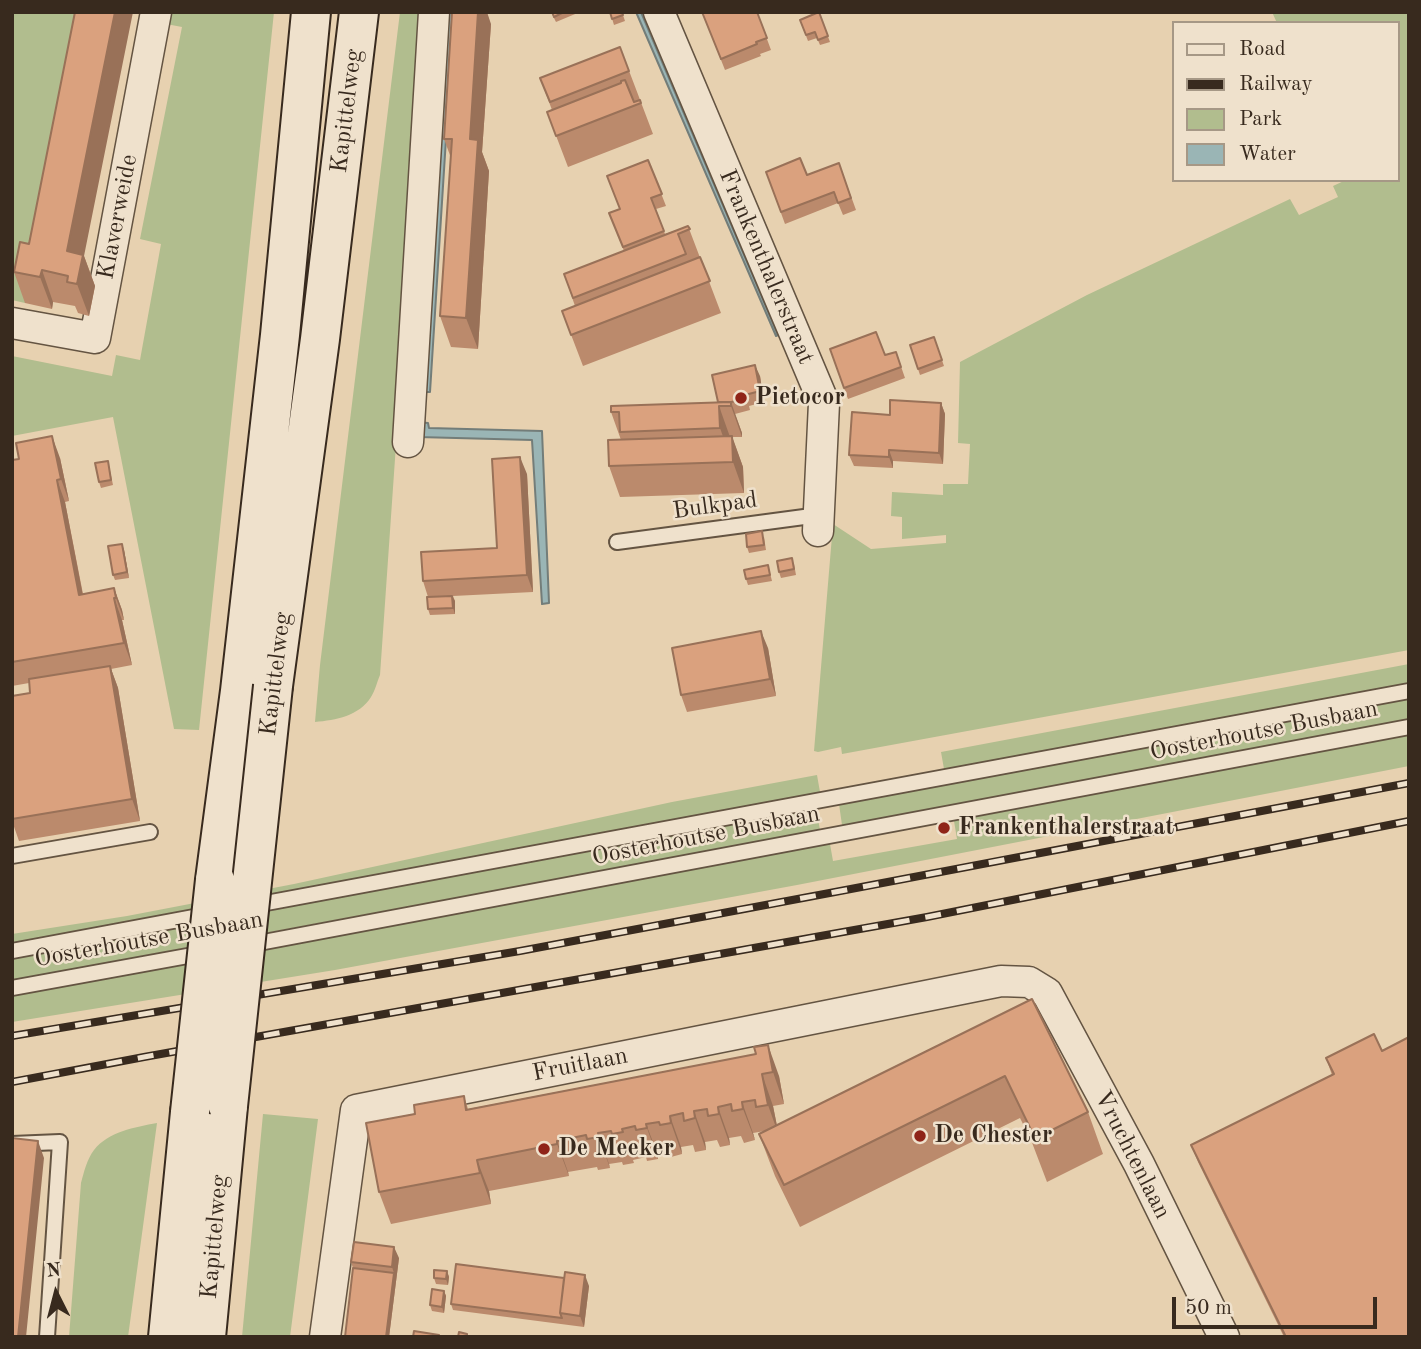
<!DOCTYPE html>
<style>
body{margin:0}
#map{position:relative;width:1421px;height:1349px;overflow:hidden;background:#e7d1b0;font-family:"Old Standard TT",serif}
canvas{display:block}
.frame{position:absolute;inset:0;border:14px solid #382a1e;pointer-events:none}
.legend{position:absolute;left:1172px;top:21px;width:228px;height:161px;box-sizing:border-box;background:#efe1cc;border:2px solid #a69886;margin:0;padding:9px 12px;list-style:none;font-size:21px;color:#382a1e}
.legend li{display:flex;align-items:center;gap:14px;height:35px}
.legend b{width:35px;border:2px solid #a69886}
.north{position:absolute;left:21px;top:1258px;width:70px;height:70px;-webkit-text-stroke:5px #efe1cc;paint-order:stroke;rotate:354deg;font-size:19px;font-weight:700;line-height:28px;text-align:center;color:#382a1e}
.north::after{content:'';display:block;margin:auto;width:24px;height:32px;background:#382a1e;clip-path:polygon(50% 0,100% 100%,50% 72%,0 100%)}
.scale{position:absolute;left:1172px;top:1297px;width:205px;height:32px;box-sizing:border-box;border:4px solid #382a1e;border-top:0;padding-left:9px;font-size:21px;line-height:24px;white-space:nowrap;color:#382a1e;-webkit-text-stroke:5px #efe1cc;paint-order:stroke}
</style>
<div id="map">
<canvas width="1421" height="1349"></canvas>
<div class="frame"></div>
<ul class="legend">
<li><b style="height:9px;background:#efe1cc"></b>Road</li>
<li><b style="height:9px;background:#382a1e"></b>Railway</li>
<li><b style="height:19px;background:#b1bd8e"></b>Park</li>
<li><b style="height:19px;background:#9ab5b5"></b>Water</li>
</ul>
<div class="north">N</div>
<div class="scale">50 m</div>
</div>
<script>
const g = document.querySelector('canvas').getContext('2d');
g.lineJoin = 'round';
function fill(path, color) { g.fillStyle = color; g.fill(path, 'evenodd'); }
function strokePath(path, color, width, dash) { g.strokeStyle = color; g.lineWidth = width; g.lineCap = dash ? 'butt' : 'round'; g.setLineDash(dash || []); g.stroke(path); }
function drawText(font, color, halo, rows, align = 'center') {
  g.font = font + ' "Old Standard TT",serif'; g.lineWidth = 5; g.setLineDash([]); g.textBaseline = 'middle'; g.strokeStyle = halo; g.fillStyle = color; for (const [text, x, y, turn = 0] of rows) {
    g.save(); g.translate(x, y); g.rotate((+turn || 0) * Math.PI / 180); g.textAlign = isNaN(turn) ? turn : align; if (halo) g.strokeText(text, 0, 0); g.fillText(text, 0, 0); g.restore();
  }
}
const green = new Path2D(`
 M12,12H93L25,303L12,300Z
 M164,12H274L199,730L174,729L113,417L12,436V356L112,376L116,355L140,360L161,244L140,239L182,27L161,23Z
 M400,12H426L380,675C377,682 375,691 371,697C359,716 336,720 315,722L320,665Z
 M1272,12H1409V650L842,754L841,747L818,752L814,751L833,524L871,549L946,543V535L902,539V517L891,516L892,492L943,495V484H968L970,444L958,443L960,362L1087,295L1290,199L1299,215L1338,197L1333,186L1346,180H1398V23H1277Z
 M1409,664V683L944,769L941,752Z
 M1409,698V719L842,825L839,804Z
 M1409,735V766L797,885L335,970L12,1022V996L728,862L830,844L833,861L957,839L954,821Z
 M817,775L820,792L12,944V934L127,916L294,884L672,802Z
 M816,808L820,830L12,980V958Z
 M263,1114L318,1119L290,1337H242Z
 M157,1123L128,1337H69L81,1183C84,1172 87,1159 94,1150C108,1132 135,1127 157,1123Z`);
const water = new Path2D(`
 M447,12H454L430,392H420Z
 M636,12H641L778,335L776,336Z
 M418,422L428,423L429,428L542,431L549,603L542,604L532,440L418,437Z`);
const lane = new Path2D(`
 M617,542L819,515
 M12,856L150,832
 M250,906L1409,691
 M248,945L1409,727
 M12,951L210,914
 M12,988L204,953
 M12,1144L60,1142L47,1337`);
const street = new Path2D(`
 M659,12L824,403L818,531
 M12,323L95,338L156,12
 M408,442L434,12
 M325,1337L356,1110L1001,981L1029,982L1047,993L1139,1164L1224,1337`);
const secondary = new Path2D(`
 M273,686L320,339L359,12
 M215,880L240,691L280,335L311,12
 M168,1337L190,1112
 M206,1337L228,1106`);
const rail = new Path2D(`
 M12,1036L520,951L835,892L1409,783
 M12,1082L144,1057L927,917L1409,821`);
const secondaryBridge = new Path2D(`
 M228,1106L273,686
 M190,1112L215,880`);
const wall = new Path2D(`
 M551,12H580L556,22Z
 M610,12H622L625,21L614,25Z
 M702,12H757L771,50L760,54L761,56L725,70Z
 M819,12L830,42L820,45L817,38L808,41L800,20Z
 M491,24L482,152L489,171L478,349L451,347L440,316L451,158L444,139Z
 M620,47L653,134L568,167L547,112L552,110L540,78Z
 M648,160L666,206L656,209L665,234L688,226L721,313L583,366L562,311L575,306L564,274L624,251L609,213L619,209Z
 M839,163L856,210L843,215L838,203L785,224L766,172L807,175Z
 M84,256L95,286L89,316L78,313L75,306L53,302L52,309L25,303L14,272Z
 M934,337L944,366L920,375L910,345Z
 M830,349L885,355L896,352L905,378L848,399Z
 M760,376L764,402L749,406L750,410L735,414L742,433V437H732L743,467L744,493L620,497L609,466L621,440L611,412L718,402Z
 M941,403L945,414L943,464L893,461V468L854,466L849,455L890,415Z
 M60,458L69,501L65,502L83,594L114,588L122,610L124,620H122L132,665L111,669L118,688L140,821L19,841L12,821V696L30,693L29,683L12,686V460Z
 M108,461L113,485L101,488L99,482Z
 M527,474L533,592L453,596L455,601V614L430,615L428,609V597L423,581L497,548Z
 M764,537L766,550L749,553L747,547Z
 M124,550L129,578L115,580L113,575Z
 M794,564L796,575L781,578L779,572Z
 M768,565L772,581L748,585L746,579Z
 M768,648L776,696L687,712L681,695Z
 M1032,999L1088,1112L1103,1154L1047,1182L1031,1140L1020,1118L800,1227L775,1176L759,1134L765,1131L753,1133L755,1140L744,1143L741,1136L729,1138L730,1145L720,1147L717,1140L705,1142L706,1150L695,1152L693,1145L681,1147L682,1154L671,1157L670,1153L658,1155V1159L647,1161L646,1157L633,1160L634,1163L623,1165L622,1162L609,1164L610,1168L598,1170L597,1167L568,1172L569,1176L489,1191L491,1204L391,1224L379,1192L415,1114L464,1096L468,1109L756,1054L779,1076L784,1104L773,1106L777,1126Z
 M1382,1051L1409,1337H1284L1198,1162L1191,1145L1332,1075L1326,1058Z
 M399,1258L389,1337H345L353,1268L351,1262Z
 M447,1271L449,1277L448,1285L436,1284L434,1278Z
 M589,1286L584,1327L453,1310L451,1304Z
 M444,1291L446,1296L444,1313L432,1311L430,1305Z`);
const shadedWall = new Path2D(`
 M115,12H133L84,256L95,286L89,316L77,284L67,251Z
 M478,12H487L491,24L482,152L489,171L478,349L466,318L470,139Z
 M42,270L53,302L52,309L40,277Z
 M755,365L760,376L764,402L760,391Z
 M731,402L742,433V437L731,406Z
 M941,403L945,414L943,464L939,453Z
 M719,406L730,437L731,459L720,428Z
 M52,436L60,458L69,501L61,479Z
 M732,436L743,467L744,493L733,462Z
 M889,450L893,461V468L889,457Z
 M520,457L527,474L533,592L527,575Z
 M57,480L65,502L87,617L79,595Z
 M122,544L124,550L129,578L127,572Z
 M114,588L122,610L124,620L116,598Z
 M452,596L455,601V614L453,608Z
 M114,598L122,620L132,665L124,643Z
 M761,631L768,648L776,696L770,679Z
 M110,666L118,688L140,821L132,799Z
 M768,1045L779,1076L784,1104L773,1072Z
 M762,1074L773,1106L779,1136L768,1105Z
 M742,1102L753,1133L755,1140L743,1109Z
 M718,1107L729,1138L730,1145L719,1114Z
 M694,1111L705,1142L706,1150L695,1118Z
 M670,1116L681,1147L682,1154L671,1123Z
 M646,1124L658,1155V1159L647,1128Z
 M598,1133L609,1164L610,1168L599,1137Z
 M38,1141L44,1158L26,1337H18Z
 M557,1141L568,1172L569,1176L557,1144Z
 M477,1160L489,1191L491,1204L480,1173Z
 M394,1247L399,1258L389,1337H386L394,1273L392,1267Z
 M447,1271L449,1277L448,1285L446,1279Z
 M585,1275L589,1286L584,1327L580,1316Z
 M444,1291L446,1296L444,1313L442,1307Z`);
const building = new Path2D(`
 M75,12H115L67,251L83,255L77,284L67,282L68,276L42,270L40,277L14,272L20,242L29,244Z
 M452,12H478L470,139L478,140L466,318L440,316L452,139H444Z
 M552,12H564L554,17Z
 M610,12H622L623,15L612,19Z
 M702,12H757L767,38L756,42L757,44L721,59Z
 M819,12L828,36L818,40L815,32L806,35L800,20Z
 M620,47L629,71L550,102L540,78Z
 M625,80L634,102L640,100L641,103L556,136L547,112L621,83V81Z
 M800,158L807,175L839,163L851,198L838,203L834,192L781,212L766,172Z
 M648,160L662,194L651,198L664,231L623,247L609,213L620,209L607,176Z
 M688,226L690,229L678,234L686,254L573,298L564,274Z
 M700,257L710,281L571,335L562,311Z
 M876,332L885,355L896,352L901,367L844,388L830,349Z
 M934,337L942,360L918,369L910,345Z
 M755,365L760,391L745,395L746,399L731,402H718L712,375Z
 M890,400L941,403L939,453L889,450V457L849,455L852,412L890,415Z
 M731,402V406H719L720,428L620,432L619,412H611V406Z
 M52,436L61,479L57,480L79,595L114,588L116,598H114L124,643L12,662V460L19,459L16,443Z
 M732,436L733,462L609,466L608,440Z
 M520,457L527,575L423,581L421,552L497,548L492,459Z
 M108,461L111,480L99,482L95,463Z
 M762,531L764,545L747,547L746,534Z
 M122,544L127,572L113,575L108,546Z
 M792,558L794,569L779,572L777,561Z
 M768,565L770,575L746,579L744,570Z
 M452,596L453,608L428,609L427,597Z
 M761,631L770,679L681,695L672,648Z
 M110,666L132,799L12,819V696L30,693L29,679Z
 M1032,999L1088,1112L1032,1140L1029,1135L1033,1134L1005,1076L784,1185L759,1134Z
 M1374,1034L1382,1051L1409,1037V1337H1286L1191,1145L1334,1074L1326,1058Z
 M768,1045L773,1072L762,1074L768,1105L756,1107L755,1100L742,1102L743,1109L732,1111L731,1104L718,1107L719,1114L708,1116L707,1109L694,1111L695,1118L684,1121L683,1113L670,1116L671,1123L660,1125L659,1122L646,1124L647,1128L636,1130L635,1126L622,1129L623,1132L612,1134L611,1131L598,1133L599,1137L587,1139L586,1135L557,1141V1144L477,1160L480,1173L379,1192L366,1123L415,1114L414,1105L464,1096L466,1110L756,1054L754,1047Z
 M12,1138L38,1141L18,1337H12Z
 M354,1242L394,1247L392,1267L351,1262Z
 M456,1264L564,1278L560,1313L562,1318L451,1304Z
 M353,1268L394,1273L386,1337H345Z
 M434,1270L447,1271L446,1279L434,1278Z
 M565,1272L585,1275L580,1316L560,1313Z
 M432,1289L444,1291L442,1307L430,1305Z
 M414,1331L439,1335L438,1337H413Z
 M459,1332L467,1334V1337H458Z`);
const markers = [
 [741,398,7,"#8f2418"],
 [944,828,7,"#8f2418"],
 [920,1136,7,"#8f2418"],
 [544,1149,7,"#8f2418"]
];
const streetNames = [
 ["Kapittelweg",347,111,-83],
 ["Klaverweide",118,217,-79],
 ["Frankenthalerstraat",766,267,67],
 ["Bulkpad",715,506,-8],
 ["Kapittelweg",276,674,-83],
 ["Oosterhoutse Busbaan",1264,731,-11],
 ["Oosterhoutse Busbaan",706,836,-11],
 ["Oosterhoutse Busbaan",149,940,-10],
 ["Fruitlaan",580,1065,-11],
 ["Vruchtenlaan",1132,1155,63],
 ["Kapittelweg",215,1237,-85]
];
const poiNames = [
 ["Pietocor",755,398],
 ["Frankenthalerstraat",958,828],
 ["De Chester",934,1136],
 ["De Meeker",558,1149]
];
fill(green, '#b1bd8e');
fill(water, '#9ab5b5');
strokePath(water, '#737d79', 2);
strokePath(lane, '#645442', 18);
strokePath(street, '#645442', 33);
strokePath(secondary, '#382a1e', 42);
strokePath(lane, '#efe1cc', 14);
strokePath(street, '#efe1cc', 30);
strokePath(secondary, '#efe1cc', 38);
strokePath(rail, '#382a1e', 8);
strokePath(rail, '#efe1cc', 5, [16]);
strokePath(secondaryBridge, '#382a1e', 42, []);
strokePath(secondaryBridge, '#efe1cc', 38);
fill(wall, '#bb8a6c');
fill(shadedWall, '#997158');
fill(building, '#daa17e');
strokePath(building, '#997158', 2);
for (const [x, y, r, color] of markers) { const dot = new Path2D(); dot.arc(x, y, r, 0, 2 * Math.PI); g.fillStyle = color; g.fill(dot); strokePath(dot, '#efe1cc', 2.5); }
drawText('24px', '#382a1e', '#efe1cc', streetNames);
drawText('bold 24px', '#382a1e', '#efe1cc', poiNames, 'left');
</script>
